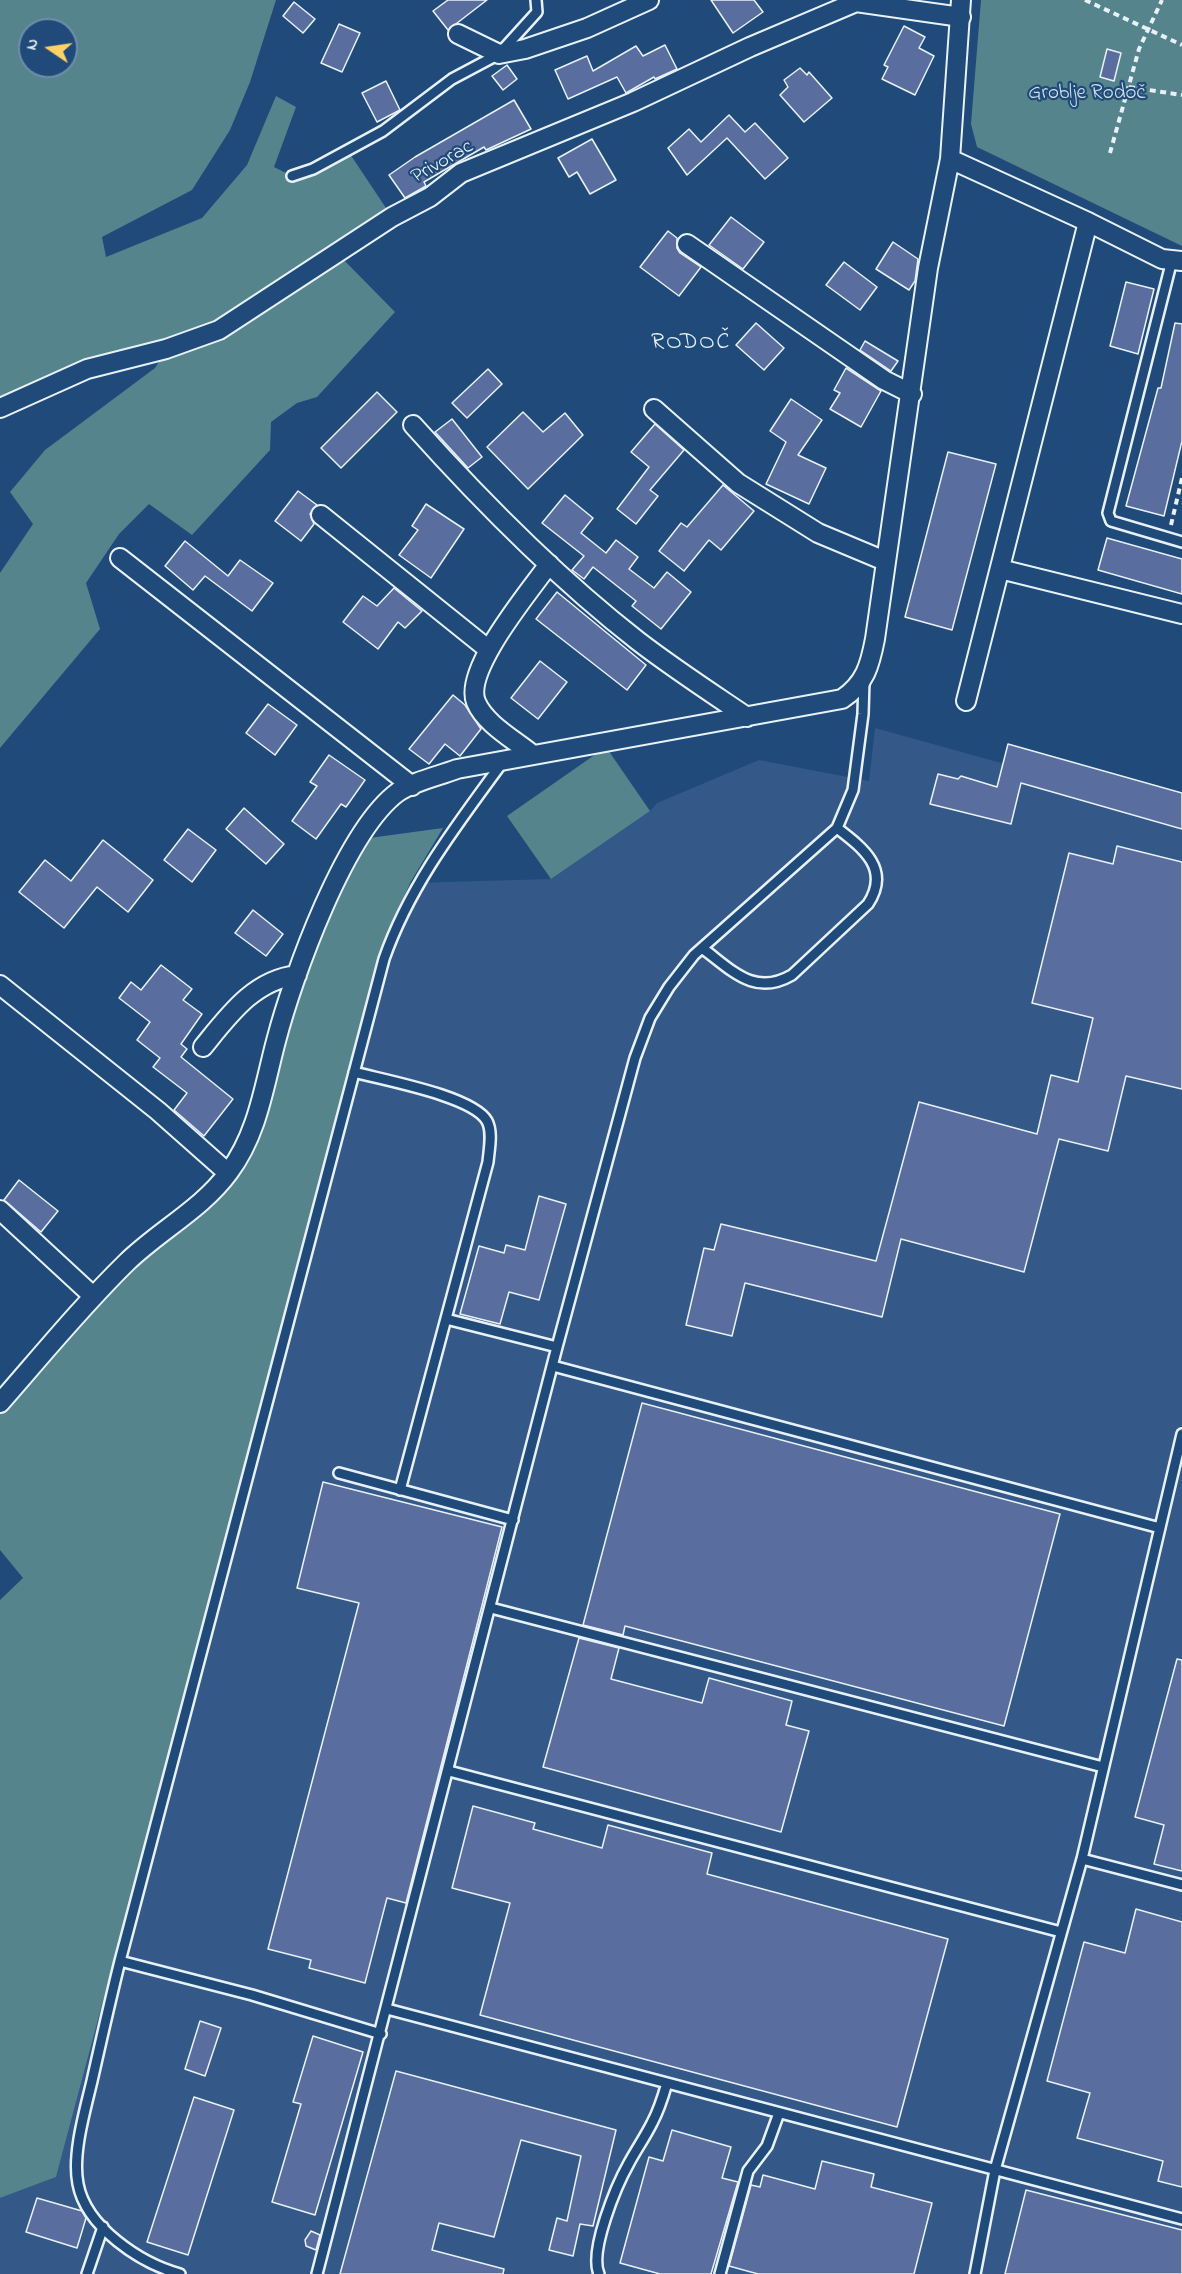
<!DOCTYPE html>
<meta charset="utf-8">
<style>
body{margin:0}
#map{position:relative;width:1182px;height:2274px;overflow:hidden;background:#1f4a7a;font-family:"Indie Flower",sans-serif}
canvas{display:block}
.north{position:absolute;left:18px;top:18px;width:60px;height:60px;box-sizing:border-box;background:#1f4a7a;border:2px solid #6f8dac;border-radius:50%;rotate:283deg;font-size:16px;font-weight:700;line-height:24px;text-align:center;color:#e8f1f8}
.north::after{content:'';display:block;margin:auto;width:21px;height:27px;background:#ffd166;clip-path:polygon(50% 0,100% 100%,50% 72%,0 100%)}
</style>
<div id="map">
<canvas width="1182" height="2274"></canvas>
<div class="north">N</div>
</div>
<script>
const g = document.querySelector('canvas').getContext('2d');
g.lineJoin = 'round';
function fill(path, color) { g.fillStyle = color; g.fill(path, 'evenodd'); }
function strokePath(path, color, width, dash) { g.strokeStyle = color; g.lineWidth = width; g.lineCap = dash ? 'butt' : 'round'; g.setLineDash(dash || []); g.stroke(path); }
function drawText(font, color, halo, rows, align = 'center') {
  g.font = font + ' "Indie Flower",sans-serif'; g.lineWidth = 4.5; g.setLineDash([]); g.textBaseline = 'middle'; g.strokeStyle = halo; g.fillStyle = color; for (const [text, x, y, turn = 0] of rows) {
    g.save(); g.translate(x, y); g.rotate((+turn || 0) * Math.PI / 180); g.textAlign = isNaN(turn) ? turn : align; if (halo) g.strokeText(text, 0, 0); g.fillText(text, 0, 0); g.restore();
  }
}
const built = new Path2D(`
 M875,728L1182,813V2274H0V2198L56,2177L386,940L410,883L551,879L650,811L657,803L759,760L869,781Z`);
const green = new Path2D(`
 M0,0H276L250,82L230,130L192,190L102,237L106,257L202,218L247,165L276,96L296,107L274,167L292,176L348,151L392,217L337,253L395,312L317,397L297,403L271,422L270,450L192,535L149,504L119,534L86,583L100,629L0,748V573L33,524L10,492L45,450L155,368L166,350L0,408ZM30,30H66V66H30Z
 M981,0H1182V246L977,147L971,124Z
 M606,747L650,811L551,879L507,816Z
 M443,828L410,883L386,940L56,2177L0,2198V1600L23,1578L0,1550V1413L102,1298L157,1244L223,1188L300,980L362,839Z`);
const building = new Path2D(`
 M448,0H487L448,30L433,11Z
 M711,0H754L763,12L733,33Z
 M294,2L315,19L303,33L283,16Z
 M339,24L360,33L342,72L321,63Z
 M904,26L925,37L919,48L934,56L915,95L882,79L888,67L884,65Z
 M665,45L677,69L655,79L654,77L626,93L617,77L568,99L555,70L587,56L593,71L636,46L643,56Z
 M1107,49L1121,53L1114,81L1100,77Z
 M507,65L517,79L503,90L492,76Z
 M800,68L807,75L809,72L832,98L804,122L780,95L788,87L784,80Z
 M386,81L400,110L377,122L362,93Z
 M514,100L531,129L486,150L484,147L424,182L426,186L405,198L389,175L415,157Z
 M729,115L745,132L755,123L788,158L765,179L727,138L687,175L668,148L689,129L701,142Z
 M592,139L616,180L590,194L577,172L569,177L558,158Z
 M731,217L764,242L743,269L709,245Z
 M668,231L677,238V248L680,253L701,267L679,296L640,267Z
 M893,242L918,259L915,281L909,290L876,269Z
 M844,262L877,287L860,310L826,285Z
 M1126,282L1154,289L1138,354L1110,346Z
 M756,323L784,348L764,370L736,345Z
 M1175,323L1182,324V441L1164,516L1126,506L1158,388H1161Z
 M865,341L898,361L891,371L860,350Z
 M846,368L881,391L861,427L830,409L840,393L834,390Z
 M488,369L502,384L467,418L452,403Z
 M377,392L397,412L341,468L321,448Z
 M791,399L822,420L798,455L826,468L809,504L766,484L786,442L770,431Z
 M523,412L543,432L565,413L583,435L528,489L487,447Z
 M452,419L482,457L468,468L435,432Z
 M655,424L684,450L650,490L658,496L636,524L617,509L649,467L631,452Z
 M948,452L996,464L952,630L905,617Z
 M723,485L754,511L721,550L709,540L684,571L659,551L681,523L687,527Z
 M298,491L317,505L310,514L314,524L301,541L275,521Z
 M565,495L593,518L581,533L606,553L616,540L638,557L629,569L654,588L667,572L691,592L661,629L632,606L636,601L593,567L584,579L572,570L584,556L542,523Z
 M426,504L464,529L431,578L399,555L418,530L412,526Z
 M1107,538L1182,559V594L1098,570Z
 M185,541L228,576L240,560L273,583L252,611L205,576L193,590L165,566Z
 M394,588L422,611L405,628L398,622L378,649L343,622L363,596L377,606Z
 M557,592L646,665L627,690L536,619Z
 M540,661L567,682L538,719L511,698Z
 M453,695L465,705L481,729L460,756L445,744L429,764L409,749Z
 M268,704L297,725L275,755L246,733Z
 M1008,744L1182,793V829L1021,783L1011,824L930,804L938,774L958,779L961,776L997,787Z
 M329,755L365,780L346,807L341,804L316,839L292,821L317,786L310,782Z
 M244,808L284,844L266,864L226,829Z
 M188,829L216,850L192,882L164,860Z
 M103,840L153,880L128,912L97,887L64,928L19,892L45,860L71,881Z
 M1117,846L1182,862V1089L1126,1076L1108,1151L1059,1139L1024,1272L901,1239L882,1317L745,1283L732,1336L686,1325L704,1248L714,1250L721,1224L876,1261L919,1102L1037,1134L1051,1075L1078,1082L1093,1018L1032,1003L1069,853L1113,864Z
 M253,910L283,934L266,956L235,933Z
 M161,965L192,989L183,1000L202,1014L181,1044L187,1049L181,1057L233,1099L204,1136L174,1110L187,1093L153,1067L160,1058L137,1040L150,1022L119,998L131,982L141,990Z
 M19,1180L58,1211L41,1232L4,1200Z
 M539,1196L566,1204L539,1300L509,1292L500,1324L460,1314L479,1246L504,1253L506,1245L525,1250Z
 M642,1403L1060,1514L1004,1726L625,1626L623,1635L583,1625Z
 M323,1482L502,1527L406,1903L387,1898L365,1983L309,1968L311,1960L268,1949L359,1603L297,1588Z
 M579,1638L619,1648L611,1679L702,1703L709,1678L792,1701L786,1725L809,1731L781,1832L543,1767Z
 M1177,1659L1182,1660V1871L1154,1864L1164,1825L1135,1817Z
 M473,1806L535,1823L533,1829L602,1848L608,1825L712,1853L707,1874L948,1939L897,2127L480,2015L510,1903L452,1888Z
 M1136,1909L1182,1922V2187L1158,2181L1163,2161L1077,2138L1090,2093L1047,2081L1084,1942L1125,1953Z
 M200,2021L221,2028L205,2076L185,2069Z
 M313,2036L363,2052L315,2215L272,2202L301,2104L293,2102Z
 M396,2071L616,2130L593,2226L580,2224L573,2256L549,2250L557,2218L567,2221L581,2156L521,2140L494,2237L439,2223L432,2250L504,2269L503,2274H340Z
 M194,2097L234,2110L188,2255L147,2242Z
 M672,2130L731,2147L722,2178L738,2182L711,2274H660L620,2263L649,2157L663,2161Z
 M822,2161L874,2174L871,2187L932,2203L914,2274H758L729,2266L751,2185L760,2187L763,2175L815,2189Z
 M1026,2190L1182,2230V2274H1005Z
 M37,2198L82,2211L86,2218L77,2248L26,2232Z
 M311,2231L320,2235L316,2250L306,2246L305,2240Z`);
const path = new Path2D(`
 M1085,0L1182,45
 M1129,87L1182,95
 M1110,153L1139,49L1162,0
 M1171,525L1182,478`);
const lane = new Path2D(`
 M292,176L313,169L383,131L452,79L499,54L537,12L536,0
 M1172,260L1108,513L1111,521L1182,542
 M702,948C732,970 754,997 792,975L868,904C891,869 863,848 837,828
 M354,1072C383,1080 473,1096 487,1121C493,1132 489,1150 488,1162L400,1490
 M446,1319L557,1347
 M553,1366L1160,1528
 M339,1473L513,1520
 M491,1608L1103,1767
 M449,1771L1061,1932
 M1082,1859L1182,1885
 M120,1961L384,959C410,885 456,826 502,763
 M387,2009L1182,2219
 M87,2274L103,2227
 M180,2274C140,2263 86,2227 78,2184C72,2154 85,2111 92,2081C101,2041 110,2001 120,1961L252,1995L381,2034
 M317,2274L557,1347L635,1058L650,1018L669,987L694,955L837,828L853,790L863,714L864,680
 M599,2274C589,2251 616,2186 629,2163C636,2150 645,2137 652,2123C659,2110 663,2097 667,2083
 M720,2274L748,2171L767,2146L779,2113
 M975,2274L995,2170L1082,1859L1182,1434`);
const street = new Path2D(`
 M458,34L499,54L525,49L587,28L649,0
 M950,159L1088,222L1162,259L1182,261
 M687,244L884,380L912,394
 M0,408L87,369L166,349L219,330L392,217L430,197L461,173L633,102L750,47L856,2L961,17
 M654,409L738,483L818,533L885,561
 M413,425C482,502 556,577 638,641C673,668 710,692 747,717
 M321,515L489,650
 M120,558L412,786
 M1000,569L1182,614
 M966,701L1088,222
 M533,755C515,740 485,724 476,702C463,670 530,591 549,564
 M0,985L158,1111L228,1173
 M203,1047C229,1015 254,980 297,975
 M0,1210L93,1296
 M0,1403C42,1355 82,1306 127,1262C160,1230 202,1209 229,1172C258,1133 264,1086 276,1041C293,976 345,831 398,792C414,781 439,776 457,769L842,699C865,684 870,665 875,639L928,268L950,159L961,0`);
const parkNames = [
 ["Groblje Rodoč",1087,95]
];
const streetNames = [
 ["Privorac",443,163,-30]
];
const quarterNames = [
 ["RODOČ",691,344]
];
fill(built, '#345887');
fill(green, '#55848d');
fill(building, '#596e9e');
strokePath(building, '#e8f1f8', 1.5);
strokePath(lane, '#e8f1f8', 14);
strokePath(street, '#e8f1f8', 22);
strokePath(path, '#e8f1f8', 4, [6, 4.5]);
strokePath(lane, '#1f4a7a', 9);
strokePath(street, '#1f4a7a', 18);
drawText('21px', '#d2e1e8', '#1f4a7a', parkNames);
drawText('21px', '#e8f1f8', '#1f4a7a', streetNames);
g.letterSpacing = '1.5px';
drawText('24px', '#e8f1f8', '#1f4a7a', quarterNames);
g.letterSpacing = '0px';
</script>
